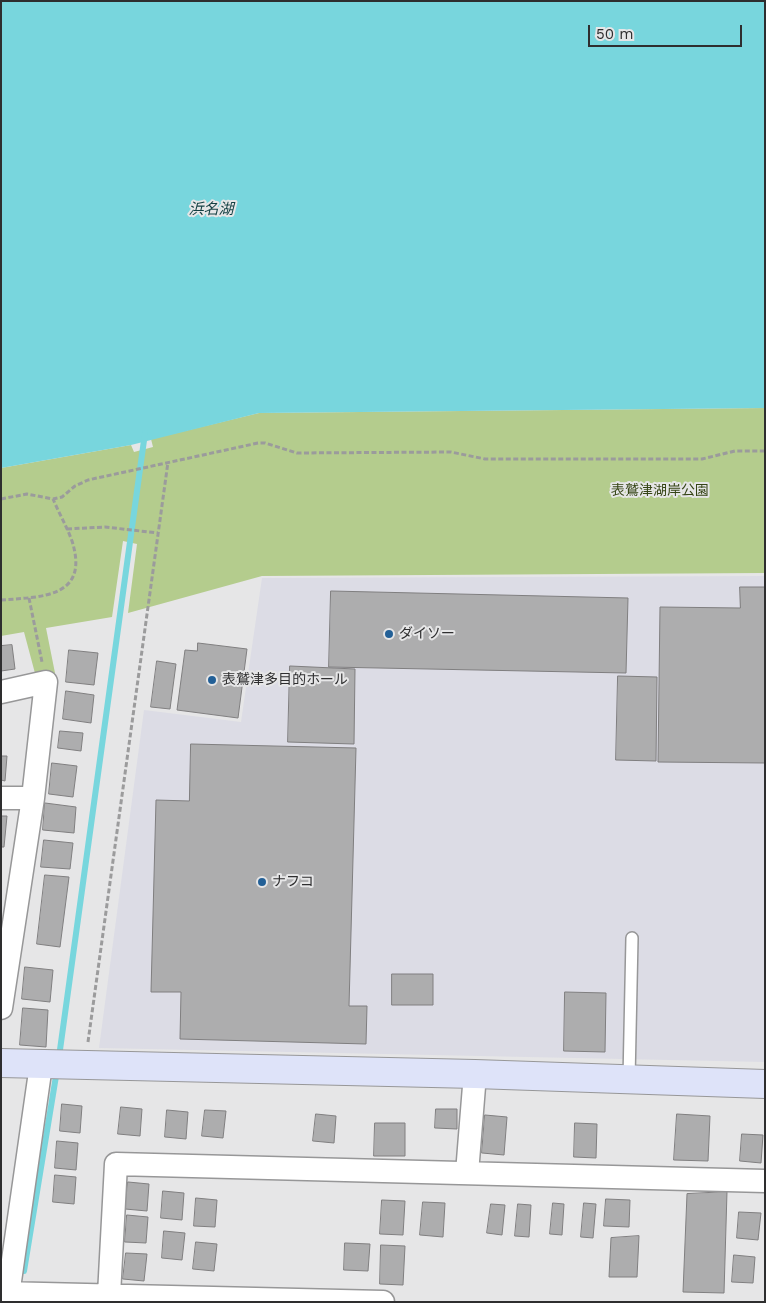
<!DOCTYPE html>
<meta charset="utf-8">
<style>
body{margin:0}
#map{position:relative;width:766px;height:1303px;overflow:hidden;background:#e6e6e7;font-family:"Work Sans",sans-serif}
canvas{display:block}
.frame{position:absolute;inset:0;border:2px solid #2e2e2f;pointer-events:none}
.scale{position:absolute;left:588px;top:25px;width:154px;height:22px;box-sizing:border-box;border:2px solid #2e2e2f;border-top:0;padding-left:6px;font-size:15px;line-height:18px;white-space:nowrap;color:#2e2e2f;-webkit-text-stroke:4px #e6e6e7;paint-order:stroke}
</style>
<div id="map">
<canvas width="766" height="1303"></canvas>
<div class="frame"></div>
<div class="scale">50 m</div>
</div>
<script>
const g = document.querySelector('canvas').getContext('2d');
g.lineJoin = 'round';
function fill(path, color) { g.fillStyle = color; g.fill(path, 'evenodd'); }
function strokePath(path, color, width, dash) { g.strokeStyle = color; g.lineWidth = width; g.lineCap = dash ? 'butt' : 'round'; g.setLineDash(dash || []); g.stroke(path); }
function drawText(font, color, halo, rows, align = 'center') {
  g.font = font + ' "Work Sans","Noto Sans JP",sans-serif'; g.lineWidth = 4; g.setLineDash([]); g.textBaseline = 'middle'; g.strokeStyle = halo; g.fillStyle = color; for (const [text, x, y, turn = 0] of rows) {
    g.save(); g.translate(x, y); g.rotate((+turn || 0) * Math.PI / 180); g.textAlign = isNaN(turn) ? turn : align; if (halo) g.strokeText(text, 0, 0); g.fillText(text, 0, 0); g.restore();
  }
}
const built = new Path2D(`
 M765,576V1062L99,1048L144,710L241,722L262,578Z`);
const green = new Path2D(`
 M765,408V573L262,576L128,613L137,544L123,541L112,617L46,628L55,673L36,677L24,632L1,636V468L131,445L134,452L153,447L151,439L259,413Z`);
const water = new Path2D(`
 M1,1H765V408L259,413L131,445L1,468Z`);
const stream = new Path2D(`
 M59,1057L145,433
 M24,1271L57,1070`);
const building = new Path2D(`
 M740,587H765V763L658,762L660,607L740,608Z
 M331,591L628,598L626,673L329,667Z
 M198,643L247,649L238,718L177,710L185,650L197,651Z
 M12,645L15,669L1,671V646Z
 M69,650L98,653L94,685L66,682Z
 M157,661L176,664L170,709L151,707Z
 M290,666L355,669L354,744L288,742Z
 M618,676L657,677L656,761L616,760Z
 M66,691L94,695L91,723L63,719Z
 M60,731L83,733L81,751L58,748Z
 M191,744L356,748L349,1006H367L366,1044L180,1039L181,992H151L156,800L189,801Z
 M1,756H7L5,781L1,780Z
 M52,763L77,766L73,797L49,794Z
 M45,803L76,807L74,833L43,830Z
 M1,816H7L4,847H1Z
 M44,840L73,843L70,869L41,867Z
 M45,875L69,877L60,947L37,944Z
 M25,967L53,970L50,1002L22,999Z
 M392,974H433V1005H392Z
 M565,992L606,993L605,1052L564,1051Z
 M23,1008L48,1010L46,1047L20,1045Z
 M62,1104L82,1106L80,1133L60,1131Z
 M121,1107L142,1109L140,1136L118,1134Z
 M436,1109H457V1129L435,1128Z
 M167,1110L188,1112L186,1139L165,1137Z
 M205,1110L226,1111L223,1138L202,1136Z
 M316,1114L336,1116L334,1143L313,1141Z
 M677,1114L710,1116L708,1161L674,1160Z
 M485,1115L507,1117L504,1155L482,1153Z
 M375,1123H405V1156H374Z
 M575,1123L597,1124L596,1158L574,1157Z
 M742,1134L763,1135L761,1163L740,1161Z
 M57,1141L78,1143L76,1170L55,1168Z
 M55,1175L76,1177L74,1204L53,1202Z
 M128,1182L149,1184L147,1211L125,1209Z
 M163,1191L184,1193L182,1220L161,1218Z
 M727,1192L724,1293L683,1292L687,1194Z
 M196,1198L217,1200L215,1227L194,1226Z
 M606,1199L630,1200L629,1227L604,1226Z
 M382,1200L405,1201L403,1235L380,1234Z
 M423,1202L445,1203L443,1237L420,1235Z
 M553,1203L564,1204L562,1235L550,1234Z
 M584,1203L596,1204L593,1238L581,1237Z
 M491,1204L505,1205L502,1235L487,1233Z
 M518,1204L531,1205L529,1237L515,1236Z
 M739,1212L761,1213L758,1240L737,1238Z
 M127,1215L148,1217L146,1243L125,1242Z
 M164,1231L185,1233L182,1260L162,1258Z
 M639,1236L637,1277H609L611,1238Z
 M196,1242L217,1244L214,1271L193,1269Z
 M345,1243L370,1244L368,1271L344,1270Z
 M381,1245L405,1246L403,1285L380,1284Z
 M126,1253L147,1254L144,1281L123,1279Z
 M734,1255L755,1257L753,1283L732,1282Z`);
const path = new Path2D(`
 M1,499L27,494L53,499L62,497L75,486L88,480L258,443H265L297,453L451,452L485,459H702L735,451H765
 M67,529L105,527L158,533
 M29,598L42,662
 M1,600C41,597 90,598 72,541C67,527 59,513 53,499
 M88,1042L168,462`);
const lane = new Path2D(`
 M629,1079L632,938`);
const street = new Path2D(`
 M1,692L46,682L33,798L1,1008
 M1,798H33
 M467,1173L475,1074
 M1,1293L383,1302
 M109,1295L116,1164L765,1181
 M7,1302L41,1065`);
const secondary = new Path2D(`
 M1,1063L475,1074L765,1084`);
const markers = [
 [389,634,5,"#236097"],
 [212,680,5,"#236097"],
 [262,882,5,"#236097"]
];
const parkNames = [
 ["表鷲津湖岸公園",660,491]
];
const poiNames = [
 ["ダイソー",399,634],
 ["表鷲津多目的ホール",222,680],
 ["ナフコ",272,882]
];
const waterNames = [
 ["浜名湖",211,210]
];
fill(built, '#dcdce5');
fill(green, '#b4cc8d');
fill(water, '#78d6dd');
strokePath(stream, '#78d6dd', 6);
fill(building, '#adadae');
strokePath(building, '#807f80', 1);
strokePath(lane, '#979798', 14);
strokePath(street, '#979798', 25);
strokePath(secondary, '#979798', 30);
strokePath(path, '#9b9b9c', 3, [5, 2.5]);
strokePath(lane, '#fff', 11);
strokePath(street, '#fff', 22);
strokePath(secondary, '#dee3f9', 28);
for (const [x, y, r, color] of markers) { const dot = new Path2D(); dot.arc(x, y, r, 0, 2 * Math.PI); g.fillStyle = color; g.fill(dot); strokePath(dot, '#e6e6e7', 2); }
drawText('14px', '#354415', '#e6e6e7', parkNames);
drawText('14px', '#2e2e2f', '#e6e6e7', poiNames, 'left');
drawText('italic 15px', '#123f42', '#e6e6e7', waterNames);
</script>
